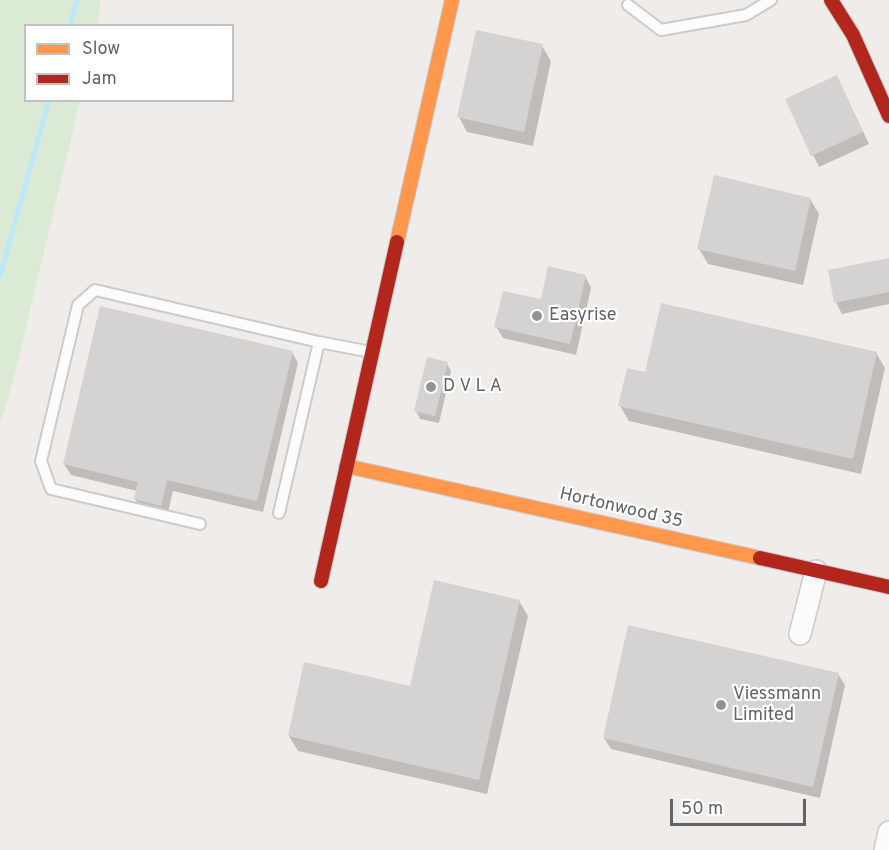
<!DOCTYPE html>
<style>
body{margin:0}
#map{position:relative;width:889px;height:850px;overflow:hidden;background:#efece9;font-family:Overpass,sans-serif}
canvas{display:block}
.legend{position:absolute;left:24px;top:24px;width:210px;height:78px;box-sizing:border-box;background:#fff;border:2px solid #bfc1c3;margin:0;padding:8px 10px;list-style:none;font-size:18px;color:#5f6468}
.legend li{display:flex;align-items:center;gap:12px;height:30px}
.legend b{width:30px;border:2px solid #bfc1c3}
.scale{position:absolute;left:670px;top:799px;width:136px;height:27px;box-sizing:border-box;border:3px solid #5f6468;border-top:0;padding-left:8px;font-size:18px;line-height:21px;white-space:nowrap;color:#5f6468;-webkit-text-stroke:4px #fff;paint-order:stroke}
</style>
<div id="map">
<canvas width="889" height="850"></canvas>
<ul class="legend">
<li><b style="height:8px;background:#ff974d"></b>Slow</li>
<li><b style="height:8px;background:#b3261e"></b>Jam</li>
</ul>
<div class="scale">50 m</div>
</div>
<script>
const g = document.querySelector('canvas').getContext('2d');
g.lineJoin = 'round';
function fill(path, color) { g.fillStyle = color; g.fill(path, 'evenodd'); }
function strokePath(path, color, width, dash) { g.strokeStyle = color; g.lineWidth = width; g.lineCap = dash ? 'butt' : 'round'; g.setLineDash(dash || []); g.stroke(path); }
function drawText(font, color, halo, rows, align = 'center') {
  g.font = font + ' Overpass,sans-serif'; g.lineWidth = 4.5; g.setLineDash([]); g.textBaseline = 'middle'; g.strokeStyle = halo; g.fillStyle = color; for (const [text, x, y, turn = 0] of rows) {
    g.save(); g.translate(x, y); g.rotate((+turn || 0) * Math.PI / 180); g.textAlign = isNaN(turn) ? turn : align; if (halo) g.strokeText(text, 0, 0); g.fillText(text, 0, 0); g.restore();
  }
}
const green = new Path2D(`
 M0,0H101L97,25L26,26V100L80,101L13,381L0,424Z`);
const shadow = new Path2D(`
 M542,46L551,61L533,146L467,132L459,117Z
 M837,77L869,144L819,167L787,100Z
 M810,199L819,214L803,285L708,264L699,249Z
 M889,260V304L842,314L836,302Z
 M585,276L591,288L576,355L503,338L496,327Z
 M292,352L298,363L263,512L173,491L167,516L142,510L135,499L137,491L71,475L64,464Z
 M876,353L885,368L861,474L629,421L620,406L647,374Z
 M447,364L451,371L439,423L420,419L416,411Z
 M519,601L528,616L487,794L298,751L289,736L411,688Z
 M838,674L845,685L820,798L611,749L604,738Z`);
const stream = new Path2D(`
 M70,26L77,0
 M0,276L49,100`);
const building = new Path2D(`
 M476,30L543,44L524,132L457,117Z
 M837,75L863,132L811,156L785,99Z
 M714,175L811,198L795,271L697,249Z
 M889,258V292L834,303L828,270Z
 M548,266L586,275L570,344L494,327L503,291L541,299Z
 M661,303L877,352L853,459L618,406L627,368L645,372Z
 M100,306L293,351L257,501L167,480L161,506L134,499L138,482L63,464Z
 M427,357L448,362L435,416L414,411Z
 M434,580L520,600L479,780L288,736L304,662L410,686Z
 M628,625L839,673L813,787L603,738Z`);
const lane = new Path2D(`
 M628,5L661,30L746,15L771,0
 M279,513L319,342L371,352
 M200,524L51,489L41,461L78,305L95,290L319,342`);
const street = new Path2D(`
 M800,634L816,571
 M885,850L889,832`);
const slow = new Path2D(`
 M397,242L452,0
 M346,466L760,558`);
const jam = new Path2D(`
 M831,0L853,35L889,116
 M760,558L889,587
 M321,581L397,242`);
const markers = [
 [537,316,6,"#919495"],
 [431,387,6,"#919495"],
 [721,705,6,"#919495"]
];
const poiNames = [
 ["Easyrise",549,316],
 ["D V L A",443,387],
 ["Viessmann",733,695],
 ["Limited",733,716]
];
const streetNames = [
 ["Hortonwood 35",621,509,13]
];
fill(green, '#daead5');
fill(shadow, '#0003');
strokePath(stream, '#bee8f8', 5);
fill(building, '#d5d3d2');
strokePath(lane, '#cbcbcb', 14);
strokePath(street, '#cbcbcb', 24);
strokePath(slow, '#cbcbcb', 16);
strokePath(jam, '#cbcbcb', 16);
strokePath(lane, '#fdfcfc', 10);
strokePath(street, '#fdfcfc', 21);
strokePath(slow, '#ff974d', 14);
strokePath(jam, '#b3261e', 14);
for (const [x, y, r, color] of markers) { const dot = new Path2D(); dot.arc(x, y, r, 0, 2 * Math.PI); g.fillStyle = color; g.fill(dot); strokePath(dot, '#fff', 2); }
drawText('18px', '#5f6468', '#fff', poiNames, 'left');
drawText('18px', '#5f6468', '#fff', streetNames);
</script>
